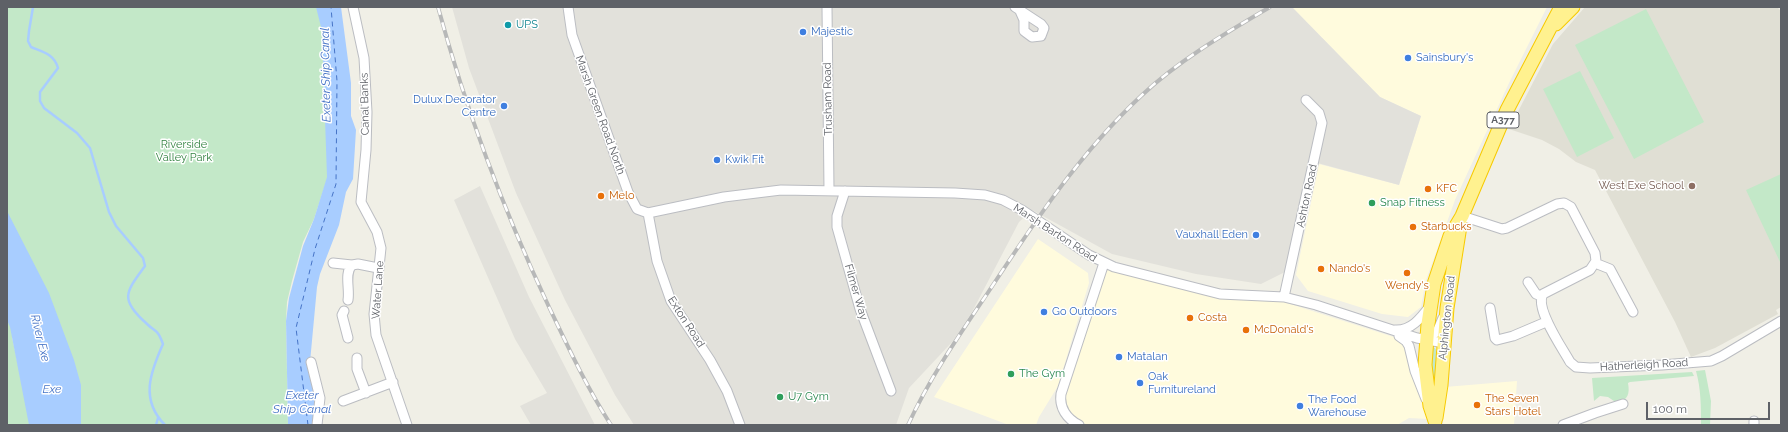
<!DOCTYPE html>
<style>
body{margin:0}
#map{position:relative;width:1788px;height:432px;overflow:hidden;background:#f0efe6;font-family:Raleway,sans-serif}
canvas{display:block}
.frame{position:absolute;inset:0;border:8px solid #5e6167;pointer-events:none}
.scale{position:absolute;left:1646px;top:402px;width:124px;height:18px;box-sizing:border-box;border:2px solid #5e6167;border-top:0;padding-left:5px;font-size:12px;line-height:14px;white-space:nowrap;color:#5e6167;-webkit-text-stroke:3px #fff;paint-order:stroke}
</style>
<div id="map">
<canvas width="1788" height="432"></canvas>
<div class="frame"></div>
<div class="scale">100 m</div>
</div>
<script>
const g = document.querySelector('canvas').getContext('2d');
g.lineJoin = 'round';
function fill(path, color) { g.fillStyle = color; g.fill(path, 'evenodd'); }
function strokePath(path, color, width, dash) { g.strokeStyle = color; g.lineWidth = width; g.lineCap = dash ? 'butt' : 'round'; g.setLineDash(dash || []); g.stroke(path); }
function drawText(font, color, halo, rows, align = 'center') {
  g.font = font + ' Raleway,sans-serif'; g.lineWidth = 3; g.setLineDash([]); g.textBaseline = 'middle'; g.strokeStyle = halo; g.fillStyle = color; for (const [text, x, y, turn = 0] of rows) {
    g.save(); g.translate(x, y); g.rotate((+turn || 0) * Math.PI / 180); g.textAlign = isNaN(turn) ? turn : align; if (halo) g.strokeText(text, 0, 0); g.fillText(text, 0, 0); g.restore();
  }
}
const commercial = new Path2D(`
 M1292,7H1547L1509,83L1455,200L1426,280L1421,307L1408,317L1382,314L1308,291L1296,275L1319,164L1399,185L1421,116L1380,97Z
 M1038,239L1088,273L1089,283L1058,386L1039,417L1036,425H1009L934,397Z
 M1105,266L1249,300L1284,302L1403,340L1408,350L1428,419L1409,418L1397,425H1089L1074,420L1063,401Z
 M1517,381L1514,425H1443L1445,387Z`);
const industrial = new Path2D(`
 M452,7H1292L1380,97L1421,116L1399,185L1310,161L1285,272L1261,284L1196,274L1112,254L1032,210L1019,222L972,312L953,341L909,388L896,425H634L615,395L565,300L516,193L469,68Z
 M480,186L529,297L595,425H531L520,406L547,393L515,339L454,200Z`);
const education = new Path2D(`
 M1585,7H1777L1781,11V307L1776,310L1778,314L1715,348L1691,357L1675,322L1595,170L1576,162L1559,149L1542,140L1509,129L1553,44Z`);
const green = new Path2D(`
 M7,7H321L328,72L327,179L314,219L303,242L292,281L287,302L286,321L288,425H81L7,225Z
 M1646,9L1704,122L1634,159L1575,45Z
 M1580,71L1614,138L1577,157L1543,89Z
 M1781,174V264L1746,190Z
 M7,307L18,327L12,337L31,425H7Z
 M1431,347L1435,348L1438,353L1433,394L1431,376Z
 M1705,370L1711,401L1710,425H1701C1701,406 1701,389 1696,371Z
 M1692,372L1694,376L1630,382L1628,383C1630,394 1628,400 1617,403L1608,397L1600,396L1594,401L1592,378Z`);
const water = new Path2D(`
 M316,7H341L351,83V116L356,130L353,179L346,192L339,225L320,274L317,287L310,362L318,399L316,425H288L286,321L289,298L303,246L314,219L327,177L322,31Z
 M7,211L49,293L74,360L81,385V425H29L10,327L7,320Z`);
const stream = new Path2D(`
 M33,7L29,31L28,41L31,47C43,52 54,54 58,68L40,92V101L44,108L77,133L90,148L109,212L116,226L143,258L145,266C126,292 119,299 146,323C157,334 157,328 163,344C150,373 140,400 165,425
 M156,425L158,418`);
const ferry = new Path2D(`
 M308,425L296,328L315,249L336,184L337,81L331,7`);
const minor = new Path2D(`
 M353,7L364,58L367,112L366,150L361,202L377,232L381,248L374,314L376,335L407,425
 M568,7L572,35L628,192L637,209L648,213L724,197L781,190L955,193L985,195L1003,200L1022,210L1089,255L1114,267L1220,294L1284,297L1316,305L1417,338L1444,343
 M827,7L829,190
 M1015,7L1041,24L1044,28L1041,36L1032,37L1024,31V20L1020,11
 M845,191L837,216V227L860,309L891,391
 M648,213L657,261L671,301L710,360L727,391L740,425
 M1462,216L1502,229L1507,228L1557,204L1564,203L1571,207L1595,253L1596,261L1590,270L1543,294C1534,308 1563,349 1570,362L1576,367L1590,368L1662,365L1711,361L1722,356L1781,321
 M333,263L352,265
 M1595,263L1610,269L1633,312
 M1528,282L1536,294L1541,296
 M1284,297L1322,123L1319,113L1306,100
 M348,300C350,289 344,273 352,265L358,264L378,268
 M1490,308L1495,338L1497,340L1513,336L1546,322
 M344,311L342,315L348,338
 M1395,330C1411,331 1421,318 1430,306
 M1399,336L1406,341L1409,346L1415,371L1426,399
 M1422,338L1437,332L1443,318
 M357,358V369L366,393
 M311,362L320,398L317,425
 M343,401L393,382
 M1754,421V425
 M1079,425C1067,419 1059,408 1061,394L1104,263
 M1563,425L1595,413L1623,404`);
const highway = new Path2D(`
 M1556,24L1573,7
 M1436,418L1441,385L1447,308L1460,226
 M1435,421L1430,406L1425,365L1428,324L1434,284L1450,236L1462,216L1507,110L1561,7`);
const rail = new Path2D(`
 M438,7C466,110 504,211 549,307C568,347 587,388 611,425
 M908,425C930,377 960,334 989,291C1035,221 1080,153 1141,96C1179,60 1226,33 1270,7`);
const markers = [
 [508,25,4,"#0f9aa8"],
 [803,32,4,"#3f7fe0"],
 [1408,58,4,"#3f7fe0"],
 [504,106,4,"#3f7fe0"],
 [717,160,4,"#3f7fe0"],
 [1692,186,4,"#8d6e63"],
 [1428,189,4,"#e8710a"],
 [601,196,4,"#e8710a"],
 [1372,203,4,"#2e9e5b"],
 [1413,227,4,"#e8710a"],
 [1256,235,4,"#3f7fe0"],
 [1321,269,4,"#e8710a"],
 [1407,273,4,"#e8710a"],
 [1044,312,4,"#3f7fe0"],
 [1190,318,4,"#e8710a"],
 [1246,330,4,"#e8710a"],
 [1119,357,4,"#3f7fe0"],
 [1011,374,4,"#2e9e5b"],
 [1140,383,4,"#3f7fe0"],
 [780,397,4,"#2e9e5b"],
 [1477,405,4,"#e8710a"],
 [1300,406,4,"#3f7fe0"]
];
const shields = [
 [1503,120,32]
];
const shieldNames = [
 ["A377",1503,120]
];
const cultureNames = [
 ["UPS",516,25]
];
const shopNames = [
 ["Majestic",811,32],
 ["Sainsbury's",1416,58],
 ["Dulux Decorator",496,100,"right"],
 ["Centre",496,113,"right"],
 ["Kwik Fit",725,160],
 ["Vauxhall Eden",1248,235,"right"],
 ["Go Outdoors",1052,312],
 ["Matalan",1127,357],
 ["Oak",1148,377],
 ["Furnitureland",1148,390],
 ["The Food",1308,400],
 ["Warehouse",1308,413]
];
const streetNames = [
 ["Trusham Road",828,99,-91],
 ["Canal Banks",365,104,-91],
 ["Marsh Green Road North",600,115,70],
 ["Ashton Road",1307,196,-78],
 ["Marsh Barton Road",1055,233,33],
 ["Water Lane",378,290,-86],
 ["Filmer Way",856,292,74],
 ["Alphington Road",1447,318,-84],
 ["Exton Road",686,322,57],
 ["Hatherleigh Road",1644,365,-3]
];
const parkNames = [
 ["Riverside",184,145],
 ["Valley Park",184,158]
];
const educationNames = [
 ["West Exe School",1684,186]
];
const foodNames = [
 ["KFC",1436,189],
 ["Melo",609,196],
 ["Starbucks",1421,227],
 ["Nando's",1329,269],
 ["Wendy's",1407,286,"center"],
 ["Costa",1198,318],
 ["McDonald's",1254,330],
 ["The Seven",1485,399],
 ["Stars Hotel",1485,412]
];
const leisureNames = [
 ["Snap Fitness",1380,203],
 ["The Gym",1019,374],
 ["U7 Gym",788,397]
];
const waterNames = [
 ["Exeter Ship Canal",326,75,-91],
 ["River Exe",40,338,76],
 ["Exe",52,389],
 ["Exeter",302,395],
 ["Ship Canal",302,409]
];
fill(commercial, '#fffbdd');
fill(industrial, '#e2e1db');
fill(education, '#e0dfd4');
fill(green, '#c3e8c8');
fill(water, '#a8cdff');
strokePath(stream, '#a8cdff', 2.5);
strokePath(ferry, '#4674c7', 1, [5, 4]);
strokePath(minor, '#bbbdc2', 11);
strokePath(highway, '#f7ca00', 15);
strokePath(minor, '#fff', 9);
strokePath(highway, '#fff18f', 13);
strokePath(rail, '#b7b8b8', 4);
strokePath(rail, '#fff', 2.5, [8]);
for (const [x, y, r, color] of markers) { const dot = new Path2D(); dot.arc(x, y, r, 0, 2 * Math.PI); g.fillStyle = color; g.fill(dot); strokePath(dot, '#fff', 1.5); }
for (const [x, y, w] of shields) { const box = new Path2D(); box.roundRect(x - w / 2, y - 8, w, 16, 3); g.fillStyle = '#fff'; g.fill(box); strokePath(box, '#5e6167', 1); }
drawText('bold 10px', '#5e6167', null, shieldNames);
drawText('11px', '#0d838f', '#fff', cultureNames, 'left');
drawText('11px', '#366cbe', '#fff', shopNames, 'left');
drawText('11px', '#5e6167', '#fff', streetNames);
drawText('11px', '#328240', '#fff', parkNames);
drawText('11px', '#785e54', '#fff', educationNames, 'right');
drawText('11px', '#c56008', '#fff', foodNames, 'left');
drawText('11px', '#27864d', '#fff', leisureNames, 'left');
drawText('italic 12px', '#4674c7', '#fff', waterNames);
</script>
